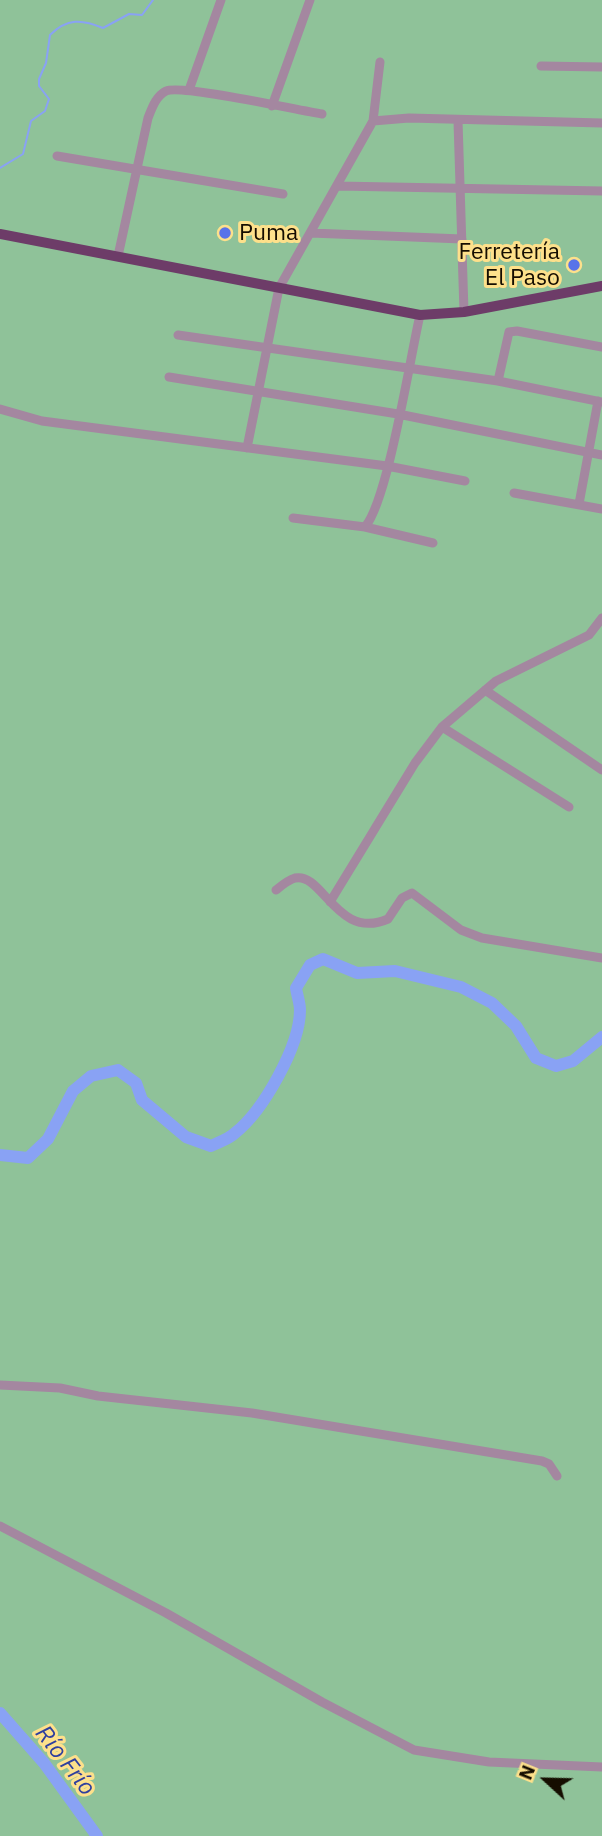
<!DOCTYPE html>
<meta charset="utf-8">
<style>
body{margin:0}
#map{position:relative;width:602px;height:1836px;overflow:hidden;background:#fde08b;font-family:"IBM Plex Sans",sans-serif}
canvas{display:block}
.north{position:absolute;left:511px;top:1745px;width:70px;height:70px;-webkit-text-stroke:5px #fde08b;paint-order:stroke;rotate:292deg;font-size:19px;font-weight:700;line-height:28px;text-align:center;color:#150d00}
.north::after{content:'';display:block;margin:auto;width:24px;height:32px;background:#150d00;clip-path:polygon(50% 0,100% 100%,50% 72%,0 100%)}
</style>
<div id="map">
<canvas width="602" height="1836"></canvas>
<div class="north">N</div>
</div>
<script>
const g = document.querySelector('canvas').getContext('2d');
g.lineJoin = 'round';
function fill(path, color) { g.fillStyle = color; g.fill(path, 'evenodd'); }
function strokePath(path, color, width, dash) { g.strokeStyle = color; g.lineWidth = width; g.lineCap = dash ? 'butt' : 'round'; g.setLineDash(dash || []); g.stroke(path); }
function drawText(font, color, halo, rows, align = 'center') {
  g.font = font + ' "IBM Plex Sans",sans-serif'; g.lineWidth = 6; g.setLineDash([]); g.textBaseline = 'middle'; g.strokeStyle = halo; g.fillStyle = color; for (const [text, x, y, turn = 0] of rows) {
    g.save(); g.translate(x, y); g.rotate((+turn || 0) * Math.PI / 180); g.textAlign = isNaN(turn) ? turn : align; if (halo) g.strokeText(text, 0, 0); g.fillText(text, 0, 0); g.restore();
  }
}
const green = new Path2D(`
 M0,0H602V1836H0Z`);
const stream = new Path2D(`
 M0,168L23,154L31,121L45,111L49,99L39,86V79L46,63L50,35C67,18 82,19 103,28L129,14L142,15L153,0`);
const river = new Path2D(`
 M0,1155L28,1158L48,1139L73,1091L91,1076L118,1070L136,1083L142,1100L186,1137L211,1146C219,1142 229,1139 235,1133C263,1111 300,1046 300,1010C300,1003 297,995 296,988L310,965L323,959L357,973L395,971L461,987L492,1003L516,1026L536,1058L556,1066L573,1061L602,1037
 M0,1713L44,1763L97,1836`);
const minor = new Path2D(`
 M541,66L602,67
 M189,90L221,0
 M272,106L310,0
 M373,121L380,62
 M458,121L464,312
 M57,156L283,194
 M338,186L602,191
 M311,233L462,239
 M118,256L148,118C152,108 156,96 166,91C182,84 296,110 322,114
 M178,335L498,381L602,402
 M169,377L398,414L602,455
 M498,381L509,332L517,331L602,347
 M0,409L42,421L387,466L465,481
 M247,448L279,288L373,121L409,118L602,123
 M514,493L602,509
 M579,504L598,401
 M293,518L365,527C388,500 410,358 420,315
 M365,527L433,543
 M485,690L602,770
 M442,727L569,807
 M276,890C281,886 288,880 295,878C323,872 337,941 388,919L402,898L412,893L461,930L482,938L602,958
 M330,902L415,763L442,727L496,681L589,635L602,618
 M0,1385L60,1388L98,1396L252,1413L542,1461L549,1464L557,1476
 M0,1526L166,1613L322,1702L414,1750L489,1762L602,1767`);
const major = new Path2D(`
 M0,234L420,315L464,312L602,286`);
const markers = [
 [225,233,7,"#5973e9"],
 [574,265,7,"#5973e9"]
];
const poiNames = [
 ["Puma",239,233],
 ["Ferretería",560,252,"right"],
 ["El Paso",560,278,"right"]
];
const waterNames = [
 ["Río Frío",65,1761,52]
];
fill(green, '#8fc299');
strokePath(stream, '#89a2f4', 2);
strokePath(river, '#89a2f4', 12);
strokePath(minor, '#a487a0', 9);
strokePath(major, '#6d3c68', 10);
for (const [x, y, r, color] of markers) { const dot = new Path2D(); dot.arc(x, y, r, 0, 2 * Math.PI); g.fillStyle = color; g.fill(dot); strokePath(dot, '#fde08b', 2.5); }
drawText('23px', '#150d00', '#fde08b', poiNames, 'left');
drawText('italic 24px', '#2f3f9e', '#fde08b', waterNames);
</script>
